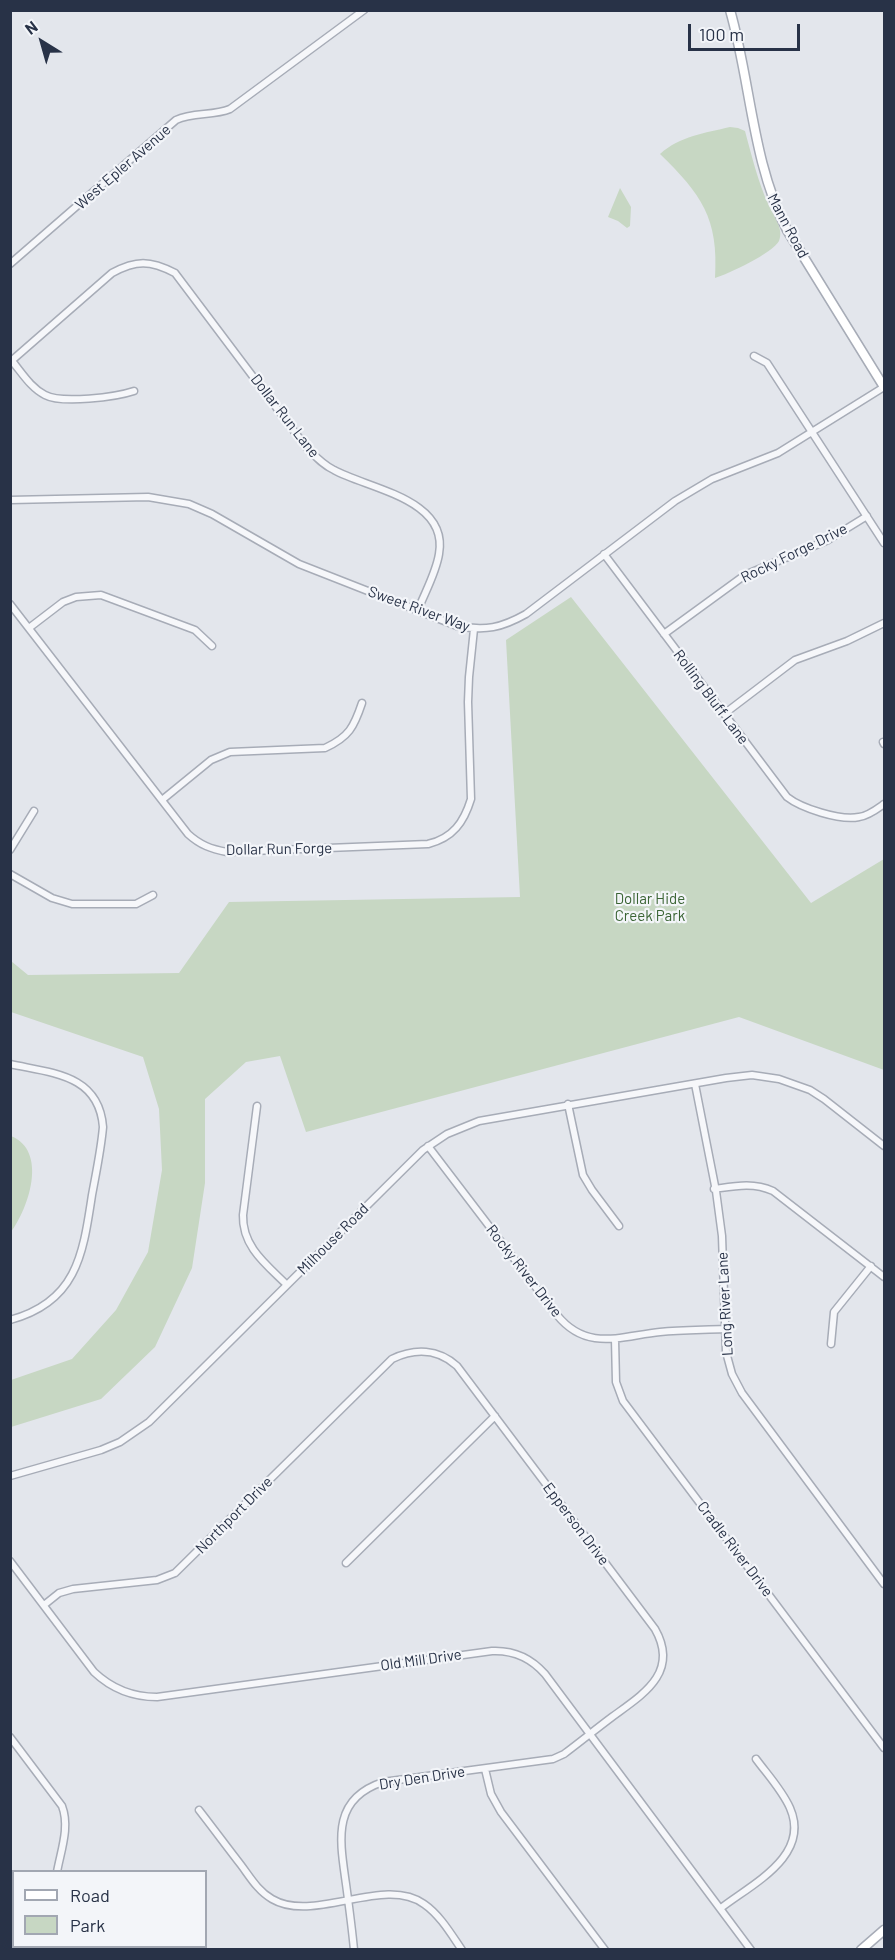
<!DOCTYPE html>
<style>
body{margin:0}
#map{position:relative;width:895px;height:1960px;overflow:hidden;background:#e3e6ec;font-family:Barlow,sans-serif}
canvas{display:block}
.frame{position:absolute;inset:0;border:12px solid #283247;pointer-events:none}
.legend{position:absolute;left:12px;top:1870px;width:195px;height:78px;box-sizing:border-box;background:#f3f5f9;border:2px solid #a2a7b2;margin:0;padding:8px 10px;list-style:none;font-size:18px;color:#283247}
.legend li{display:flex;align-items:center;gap:12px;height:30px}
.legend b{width:30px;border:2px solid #a2a7b2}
.north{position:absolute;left:12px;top:12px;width:60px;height:60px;-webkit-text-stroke:4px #f3f5f9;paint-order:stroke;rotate:323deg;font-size:16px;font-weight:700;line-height:24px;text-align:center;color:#283247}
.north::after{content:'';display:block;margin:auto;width:21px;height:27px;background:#283247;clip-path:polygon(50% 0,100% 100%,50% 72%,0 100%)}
.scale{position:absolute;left:688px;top:24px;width:112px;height:27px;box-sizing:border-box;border:3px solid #283247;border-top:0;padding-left:8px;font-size:18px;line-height:21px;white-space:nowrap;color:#283247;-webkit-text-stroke:4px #f3f5f9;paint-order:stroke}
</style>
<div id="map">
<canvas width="895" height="1960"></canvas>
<div class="frame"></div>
<ul class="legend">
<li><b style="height:8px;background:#fff"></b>Road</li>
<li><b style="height:16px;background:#c7d7c3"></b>Park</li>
</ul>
<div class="north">N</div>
<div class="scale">100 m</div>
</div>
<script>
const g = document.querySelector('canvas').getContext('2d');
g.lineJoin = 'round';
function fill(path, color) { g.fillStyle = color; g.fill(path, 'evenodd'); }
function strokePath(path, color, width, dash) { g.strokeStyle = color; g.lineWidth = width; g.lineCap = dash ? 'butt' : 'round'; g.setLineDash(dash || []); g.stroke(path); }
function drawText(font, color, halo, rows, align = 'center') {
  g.font = font + ' Barlow,sans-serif'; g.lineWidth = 4.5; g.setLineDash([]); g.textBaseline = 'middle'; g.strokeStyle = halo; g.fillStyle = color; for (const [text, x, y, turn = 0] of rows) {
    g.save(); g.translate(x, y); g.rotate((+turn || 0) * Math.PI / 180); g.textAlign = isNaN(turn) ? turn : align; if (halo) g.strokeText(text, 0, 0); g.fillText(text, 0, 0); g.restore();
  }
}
const green = new Path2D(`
 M730,127L738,128L745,131C752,157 758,182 769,206C774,216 784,229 779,241C773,253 728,274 715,278C719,218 701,194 660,154C680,136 705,133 730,127Z
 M620,188L631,207L630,226L627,228L618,221L608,217Z
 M571,597L811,903L884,859V1070L739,1017L306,1132L280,1056L246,1062L205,1099V1183L192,1268L155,1347L101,1399L11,1427V1380L72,1359L116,1310L148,1252L162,1170L159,1109L143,1057L11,1012V961L28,975L179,973L229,902L520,897L506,640Z
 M11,1136C48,1151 29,1208 11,1232Z`);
const street = new Path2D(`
 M10,264L176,120C193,112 213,116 230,109L364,10
 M754,356L767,363L884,543
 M12,361C22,373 31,388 45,395C62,404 116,397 134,391
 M10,362L112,273C136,260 150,260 175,273L306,447C315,456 323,465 334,470C369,489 449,499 439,554C436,573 425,592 418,610
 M10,500L148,497L189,504L212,514L299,564L457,626C486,631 501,628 526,614L675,501L712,479L778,453L884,387
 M604,554L787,797C801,808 840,821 859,817C868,816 877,809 884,804
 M10,604L188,834C200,845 211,849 227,852L428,844C453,838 464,822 471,799L468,702L469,677L474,629
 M29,628L63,602L76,597L101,595L195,630L212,646
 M664,634L745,575L828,540L867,516
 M724,714L795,660L847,641L884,623
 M883,742L884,744
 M162,800L211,760L230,752L325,748C349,737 354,727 362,703
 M10,850L34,811
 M10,874L52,898L72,904H136L153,895
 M10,1064C51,1073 99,1074 103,1127C101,1150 96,1173 92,1195C83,1254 77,1302 10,1320
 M695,1084L716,1191L722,1236L726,1352L732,1374L742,1393L884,1584
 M568,1104L583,1175L592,1190L619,1226
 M257,1106L243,1215C242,1247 267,1265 287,1285
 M428,1146L557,1315C587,1352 621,1336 660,1332C681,1330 703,1330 724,1329
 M714,1189C735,1186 753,1182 773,1191L884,1277
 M615,1339L616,1382L623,1401L884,1748
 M831,1344L834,1312L871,1266
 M10,1476L101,1450L120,1442L149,1422L423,1150L447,1134L479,1121L726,1078L752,1075L779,1079L810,1090L824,1099L884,1146
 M10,1561L94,1672C112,1689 133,1697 157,1697L492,1651C514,1650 531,1658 545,1674L751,1950
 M346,1563L495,1416
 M44,1605L59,1593L73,1589L157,1580L175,1573L392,1359C415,1348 438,1349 457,1366L655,1629C680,1673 642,1695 612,1717C596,1729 580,1742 564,1754L553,1759L383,1782C331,1799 340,1841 346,1884C349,1906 352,1928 354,1950
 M10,1737L62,1806C70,1827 61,1850 57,1872
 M485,1769L491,1794L501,1812L605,1950
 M199,1810C213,1828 227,1847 241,1865C250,1877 258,1891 272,1899C314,1924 384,1875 424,1904C440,1915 451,1934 462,1950
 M10,1908L14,1910
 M721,1908C752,1884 811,1856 790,1808C782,1790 767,1774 756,1759
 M39,1950L40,1946`);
const secondary = new Path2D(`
 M730,10C751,83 752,162 787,230L884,387
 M861,1950L884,1930`);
const streetNames = [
 ["West Epler Avenue",123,167,-41],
 ["Mann Road",788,226,62],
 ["Dollar Run Lane",285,416,52],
 ["Rocky Forge Drive",794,553,-26],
 ["Sweet River Way",419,609,20],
 ["Rolling Bluff Lane",711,697,53],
 ["Dollar Run Forge",279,849,-1],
 ["Milhouse Road",333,1239,-45],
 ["Rocky River Drive",524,1271,52],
 ["Long River Lane",725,1304,-93],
 ["Northport Drive",234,1515,-45],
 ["Epperson Drive",576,1524,53],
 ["Cradle River Drive",735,1549,53],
 ["Old Mill Drive",421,1660,-8],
 ["Dry Den Drive",422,1778,-9]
];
const parkNames = [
 ["Dollar Hide",650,899],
 ["Creek Park",650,916]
];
fill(green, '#c7d7c3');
strokePath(street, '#a7acb7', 9);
strokePath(secondary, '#a7acb7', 11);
strokePath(street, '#f6f7fa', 6);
strokePath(secondary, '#fff', 8);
drawText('15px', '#283247', '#f3f5f9', streetNames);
drawText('15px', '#3a6434', '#f3f5f9', parkNames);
</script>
